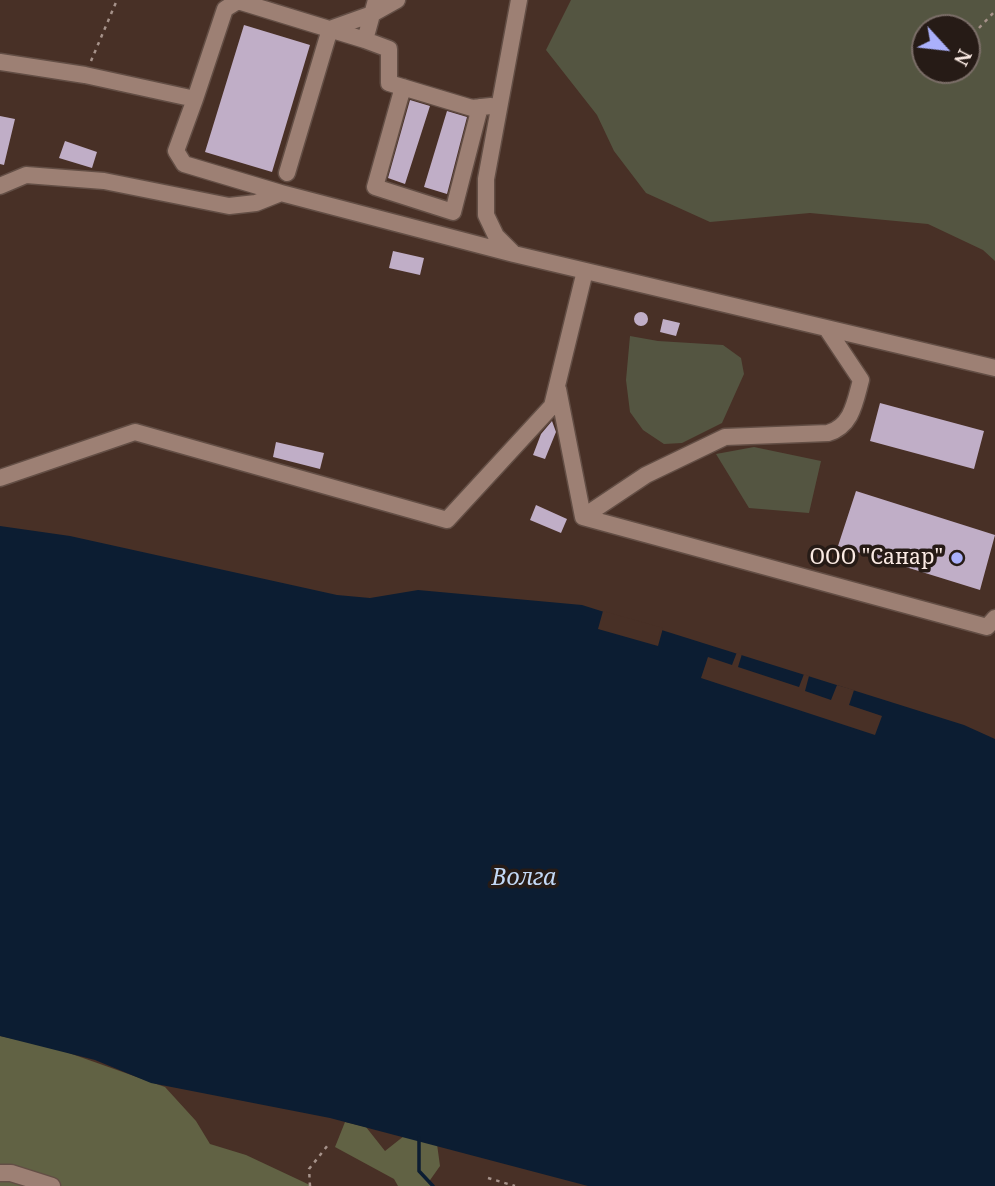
<!DOCTYPE html>
<meta charset="utf-8">
<style>
body{margin:0}
#map{position:relative;width:995px;height:1186px;overflow:hidden;background:#483026;font-family:"Noto Serif",serif}
canvas{display:block}
.north{position:absolute;left:911px;top:14px;width:70px;height:70px;box-sizing:border-box;background:#261b16;border:2px solid #7b6e68;border-radius:50%;rotate:117deg;font-size:19px;font-weight:700;line-height:28px;text-align:center;color:#faeae3}
.north::after{content:'';display:block;margin:auto;width:24px;height:32px;background:#aab0fb;clip-path:polygon(50% 0,100% 100%,50% 72%,0 100%)}
</style>
<div id="map">
<canvas width="995" height="1186"></canvas>
<div class="north">N</div>
</div>
<script>
const g = document.querySelector('canvas').getContext('2d');
g.lineJoin = 'round';
function fill(path, color) { g.fillStyle = color; g.fill(path, 'evenodd'); }
function strokePath(path, color, width, dash) { g.strokeStyle = color; g.lineWidth = width; g.lineCap = dash ? 'butt' : 'round'; g.setLineDash(dash || []); g.stroke(path); }
function drawText(font, color, halo, rows, align = 'center') {
  g.font = font + ' "Noto Serif",serif'; g.lineWidth = 7; g.setLineDash([]); g.textBaseline = 'middle'; g.strokeStyle = halo; g.fillStyle = color; for (const [text, x, y, turn = 0] of rows) {
    g.save(); g.translate(x, y); g.rotate((+turn || 0) * Math.PI / 180); g.textAlign = isNaN(turn) ? turn : align; if (halo) g.strokeText(text, 0, 0); g.fillText(text, 0, 0); g.restore();
  }
}
const green = new Path2D(`
 M571,0H995V261L983,250L928,224L810,213L710,222L646,193L614,151L597,115L546,50ZM967,28V70H925V28Z
 M630,336L658,341L723,345L741,358L744,374L722,423L682,443L664,444L643,430L630,412L626,380Z
 M754,447L821,461L809,513L749,508L716,454Z`);
const forest = new Path2D(`
 M0,1036L52,1047L165,1087L196,1121L210,1144L246,1155L312,1186H0Z
 M345,1122L366,1127L385,1151L404,1136L437,1144L440,1166L428,1183L432,1186H398L394,1179L335,1147Z`);
const water = new Path2D(`
 M0,526L70,536L337,595L370,598L418,590L582,605L964,725L995,739V1186H588L330,1118L151,1083L95,1060L0,1036Z`);
const pier = new Path2D(`
 M603,611L663,628L658,646L598,629Z
 M737,652L742,654L738,667L799,687L804,674L809,676L805,691L831,700L837,685L854,690L849,705L882,716L875,735L701,678L708,657L732,665Z`);
const stream = new Path2D(`
 M419,1138V1171L433,1186`);
const building = new Path2D(`
 M244,25L310,45L272,172L205,152Z
 M410,100L430,106L405,184L388,178Z
 M447,111L467,117L447,194L424,187Z
 M0,116L15,119L4,165L0,164Z
 M65,141L97,152L92,168L59,158Z
 M393,251L424,258L420,275L389,268Z
 M634 319a7 7 0 1 1 14 0a7 7 0 1 1-14 0Z
 M663,319L680,323L676,336L660,332Z
 M880,403L984,431L974,469L870,441Z
 M552,421L556,432L545,459L533,455L541,434Z
 M276,442L324,453L320,469L273,457Z
 M856,491L995,535L980,590L838,546Z
 M536,505L567,519L561,533L530,520Z`);
const path = new Path2D(`
 M979,28L995,11
 M91,61L117,0
 M488,1178L515,1186
 M310,1186L309,1169L328,1145`);
const minor = new Path2D(`
 M365,40L389,49V83L472,108L491,106
 M0,62L85,75L195,99L176,151L184,164L281,193
 M403,87L375,187L453,212L480,107
 M195,99L225,9L238,1L365,40L376,0
 M287,173L330,29L372,14L397,0
 M0,186L26,175L104,181L229,206L256,203L281,193L514,254L995,368
 M512,252L496,236L486,215V179L519,0
 M558,389L583,517L987,627L995,618
 M0,478L135,432L447,520L552,406L585,271
 M583,517L646,475L725,437L828,433C852,426 855,402 861,380L827,329
 M0,1173H11L52,1186`);
const markers = [
 [957,558,7,"#aab0fb"]
];
const poiNames = [
 ["ООО \"Санар\"",943,558]
];
const waterNames = [
 ["Волга",524,878]
];
fill(green, '#545541');
fill(forest, '#616244');
fill(water, '#0c1d32');
fill(pier, '#483026');
strokePath(stream, '#0c1d32', 3.5);
fill(building, '#c0aec7');
strokePath(minor, '#634e45', 19);
strokePath(path, '#a6928a', 2.5, [3.5, 5]);
strokePath(minor, '#9d8074', 16);
for (const [x, y, r, color] of markers) { const dot = new Path2D(); dot.arc(x, y, r, 0, 2 * Math.PI); g.fillStyle = color; g.fill(dot); strokePath(dot, '#261b16', 2.5); }
drawText('21px', '#faeae3', '#261b16', poiNames, 'right');
drawText('italic 23px', '#c3d9f6', '#261b16', waterNames);
</script>
